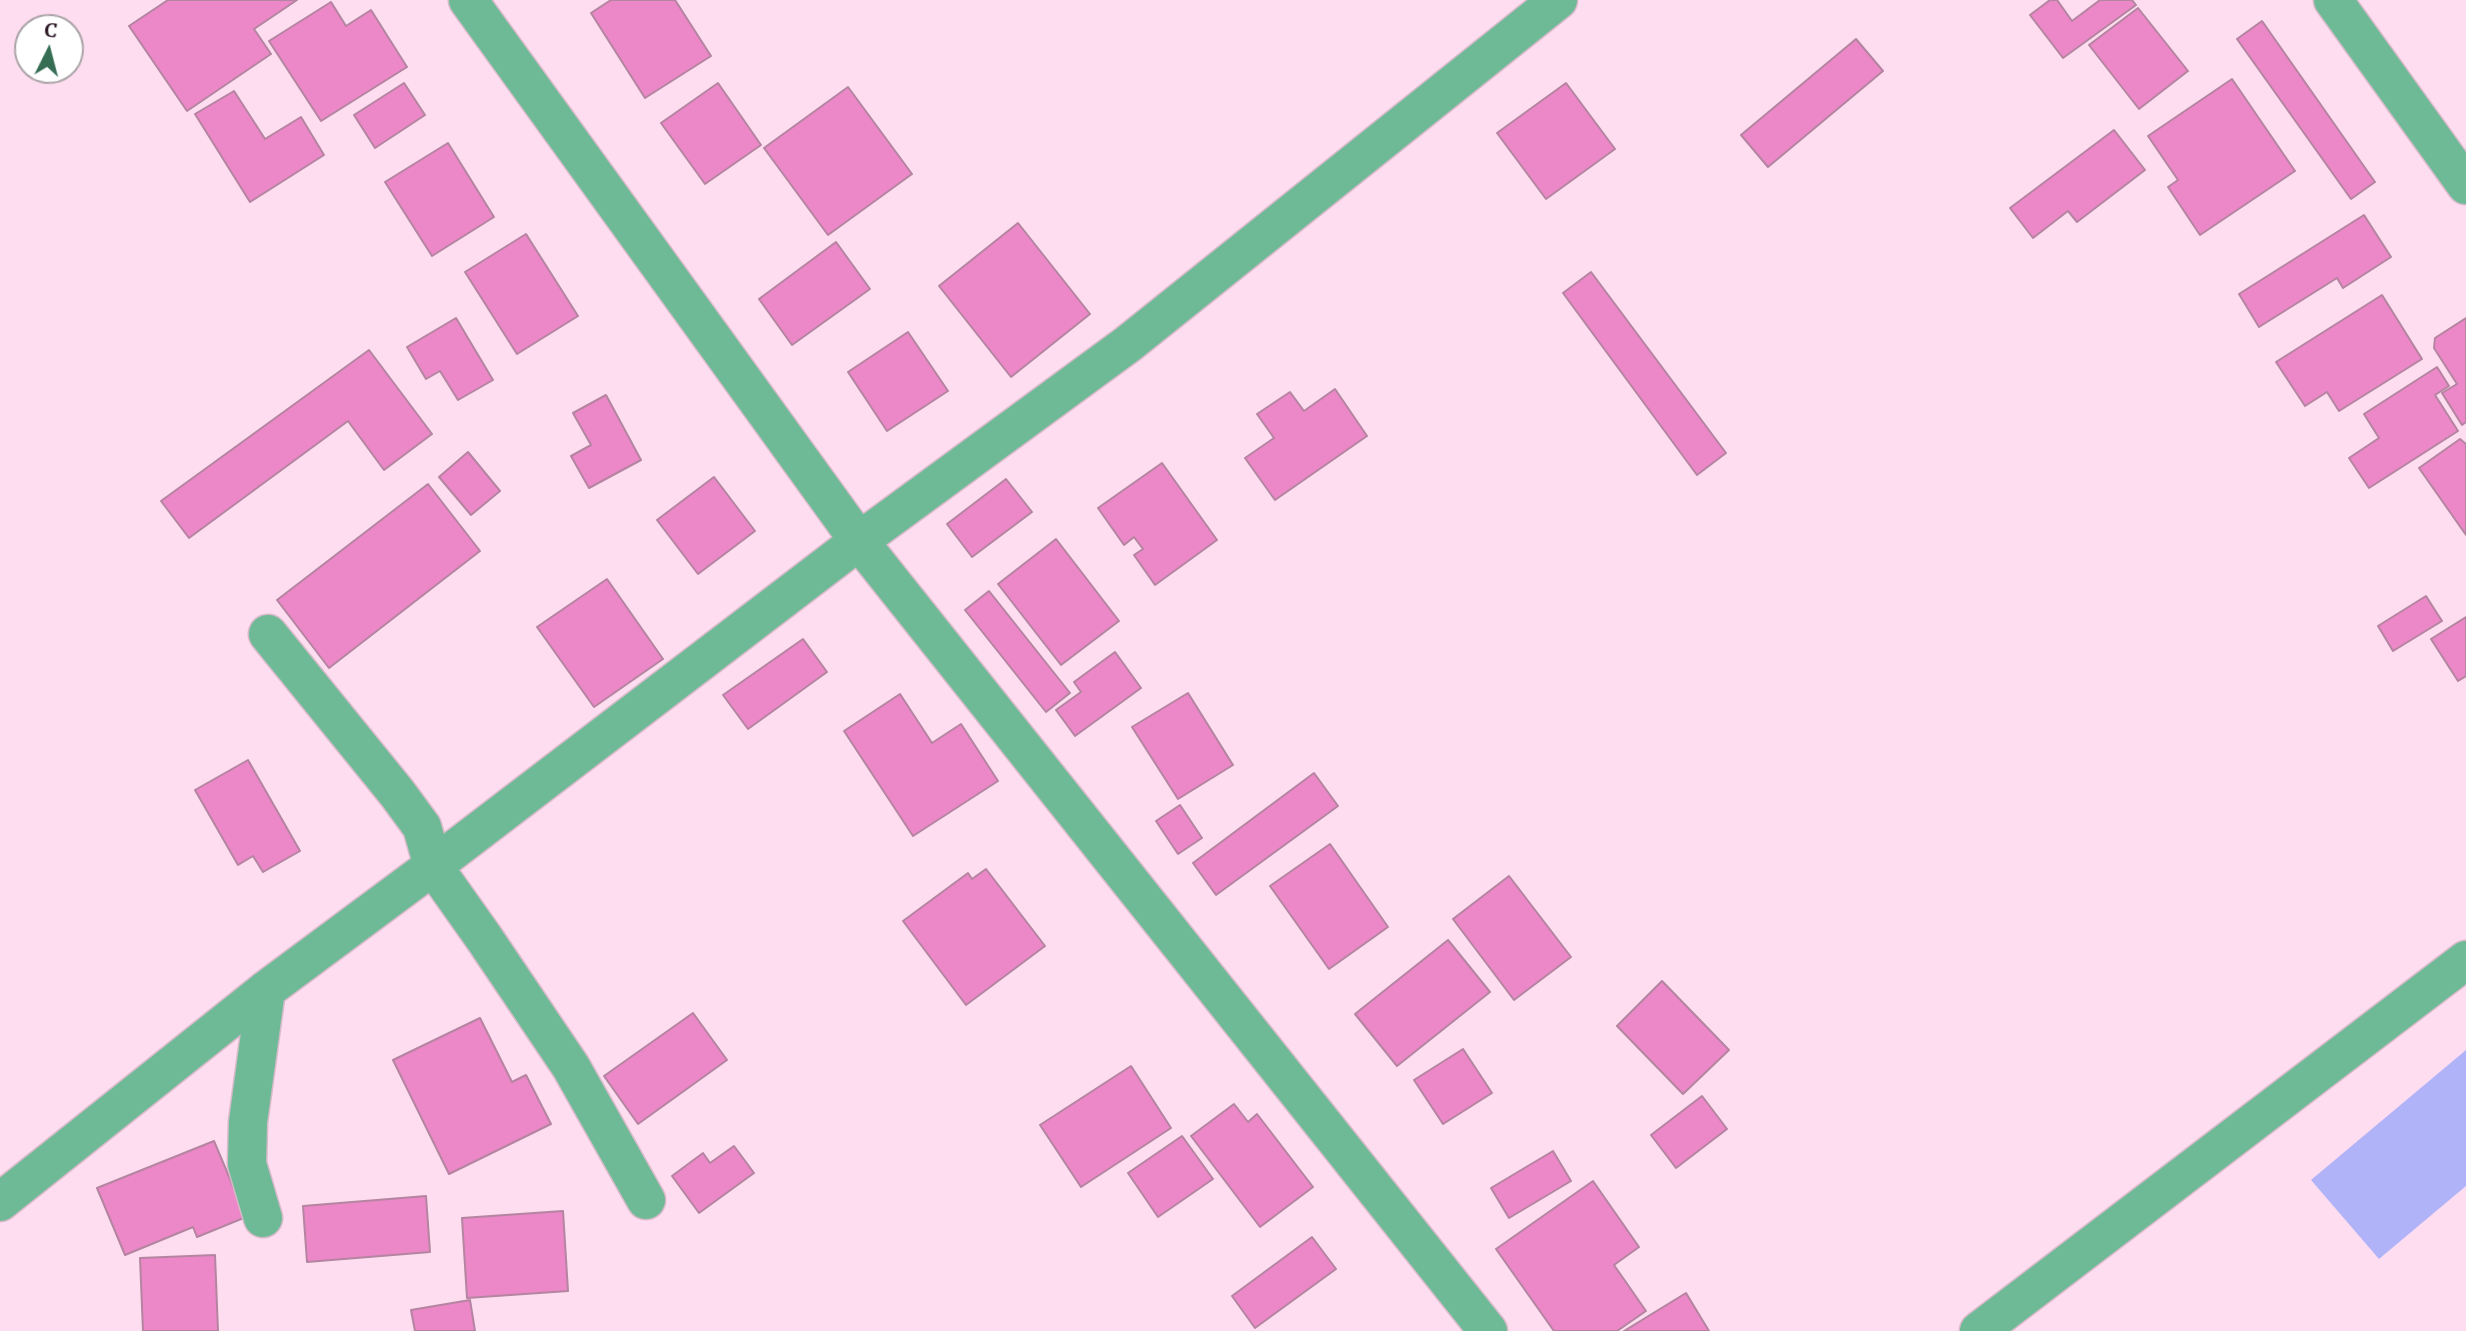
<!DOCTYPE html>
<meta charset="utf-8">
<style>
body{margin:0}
#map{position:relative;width:2466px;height:1331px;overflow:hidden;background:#fdddef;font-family:Merriweather,serif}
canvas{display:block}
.north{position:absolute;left:14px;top:14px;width:70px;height:70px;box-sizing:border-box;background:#fff;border:2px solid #aaa3a7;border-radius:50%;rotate:6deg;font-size:19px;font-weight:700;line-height:28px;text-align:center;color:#2b1824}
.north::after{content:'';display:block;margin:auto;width:24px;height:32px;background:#366e54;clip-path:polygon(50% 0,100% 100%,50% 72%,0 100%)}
</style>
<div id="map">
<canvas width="2466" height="1331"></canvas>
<div class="north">С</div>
</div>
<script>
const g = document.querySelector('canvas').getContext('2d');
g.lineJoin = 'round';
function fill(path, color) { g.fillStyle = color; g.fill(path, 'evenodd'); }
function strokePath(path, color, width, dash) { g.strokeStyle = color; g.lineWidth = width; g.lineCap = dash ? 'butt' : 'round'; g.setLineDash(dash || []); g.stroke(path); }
const green = new Path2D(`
 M2466,1050V1186L2379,1259L2311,1180Z`);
const building = new Path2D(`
 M168,0H297L254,29L271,54L187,111L129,26Z
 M611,0H675L711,56L645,98L591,13Z
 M2050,0H2057L2072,21L2100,0H2132L2136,5L2063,58L2030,15Z
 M331,2L346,26L371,10L407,67L321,121L269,41Z
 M2138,8L2188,71L2139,109L2089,45Z
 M2262,21L2375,182L2351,199L2237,39Z
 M1856,39L1883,71L1768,167L1741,135Z
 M2232,79L2295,171L2200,235L2168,187L2178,180L2148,136Z
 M404,83L425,115L375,148L354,115Z
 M718,83L761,145L705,184L661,123Z
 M1566,83L1615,149L1546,199L1497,133Z
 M848,87L912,174L828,235L764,148Z
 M234,91L265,139L301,117L324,155L250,202L195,114Z
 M2114,130L2145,170L2077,222L2068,211L2033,238L2010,208Z
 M448,143L494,217L432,256L385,182Z
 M2364,215L2391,257L2343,288L2337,278L2259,327L2239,294Z
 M1018,223L1090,314L1011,377L939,286Z
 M526,234L578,316L517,354L465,272Z
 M836,242L870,289L792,345L759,299Z
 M1591,272L1726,453L1697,475L1563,293Z
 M2382,295L2422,359L2339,411L2327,392L2305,406L2276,362Z
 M456,318L493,380L458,400L440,371L426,379L407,347Z
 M2466,318V422L2462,425L2442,393L2457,384L2434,348L2435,338Z
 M908,332L948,391L887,431L848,372Z
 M369,350L432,434L384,470L348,421L189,538L161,501Z
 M2437,367L2449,386L2435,395L2458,431L2369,488L2349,458L2379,438L2364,414Z
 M1335,389L1367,436L1275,500L1245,458L1274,438L1257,414L1290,392L1304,411Z
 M606,395L641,460L589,488L571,456L591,445L573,413Z
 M2460,439L2466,444V535L2419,468Z
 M468,452L500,491L471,515L439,477Z
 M1162,463L1217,540L1155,585L1134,555L1143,549L1134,537L1124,545L1098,508Z
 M714,477L755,531L698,574L657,520Z
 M1006,479L1032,512L972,557L947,524Z
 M428,484L480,551L329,668L277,600Z
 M1056,539L1119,621L1061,665L998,584Z
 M607,579L663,659L594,707L537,627Z
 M989,591L1070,693L1046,712L965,610Z
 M2426,596L2442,621L2393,651L2378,626Z
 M2466,617V676L2458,681L2431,639Z
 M803,639L827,672L748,729L723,695Z
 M1115,652L1141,688L1075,736L1056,710L1081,692L1074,682Z
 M1188,693L1233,765L1178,799L1132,727Z
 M900,694L932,743L961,724L998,781L913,836L844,731Z
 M248,760L300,851L263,872L253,856L238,865L195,790Z
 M1314,773L1338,806L1216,895L1193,863Z
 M1180,805L1202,838L1178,854L1156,821Z
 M1330,844L1388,927L1329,969L1270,886Z
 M986,869L1045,946L966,1005L903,921L968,873L972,879Z
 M1509,876L1571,957L1514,1000L1453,919Z
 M1448,940L1490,992L1397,1066L1355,1014Z
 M1662,981L1729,1050L1683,1094L1617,1026Z
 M693,1013L727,1060L638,1124L604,1076Z
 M480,1018L512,1082L526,1075L551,1124L449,1174L393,1060Z
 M1463,1049L1492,1093L1443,1124L1414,1080Z
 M1131,1066L1171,1128L1081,1187L1040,1125Z
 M1702,1096L1727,1129L1676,1168L1651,1135Z
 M1234,1104L1248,1122L1257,1114L1313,1187L1260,1227L1191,1136Z
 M1182,1136L1213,1179L1158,1217L1128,1173Z
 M214,1141L246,1217L197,1237L193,1227L125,1255L97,1188Z
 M734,1146L754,1173L699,1213L672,1176L703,1153L710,1163Z
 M1553,1151L1571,1181L1509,1218L1491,1188Z
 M1593,1181L1639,1247L1614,1265L1646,1311L1617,1331H1554L1496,1249Z
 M426,1196L430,1252L307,1262L303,1206Z
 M563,1211L568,1291L467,1298L462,1218Z
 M1312,1237L1336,1269L1255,1328L1232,1296Z
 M215,1255L218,1331H143L140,1258Z
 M1686,1293L1709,1331H1624Z
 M470,1300L475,1331H415L411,1310Z`);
const minor = new Path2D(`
 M468,0L859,541L1488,1331
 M268,634L397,793L422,827L433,866L484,938L571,1067L646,1200
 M0,1202L266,990L433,866L859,541L1128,344L1558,0
 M263,1218L247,1164L248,1122L266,990
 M1979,1331L2466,960`);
const tertiary = new Path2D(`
 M2333,0L2466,185`);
fill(green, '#b1b3f9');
fill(building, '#ed88c8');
strokePath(building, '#b484a1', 2);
strokePath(minor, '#d7baca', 41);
strokePath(tertiary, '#d7baca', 41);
strokePath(minor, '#6eba96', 38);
strokePath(tertiary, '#6eba96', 38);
</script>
